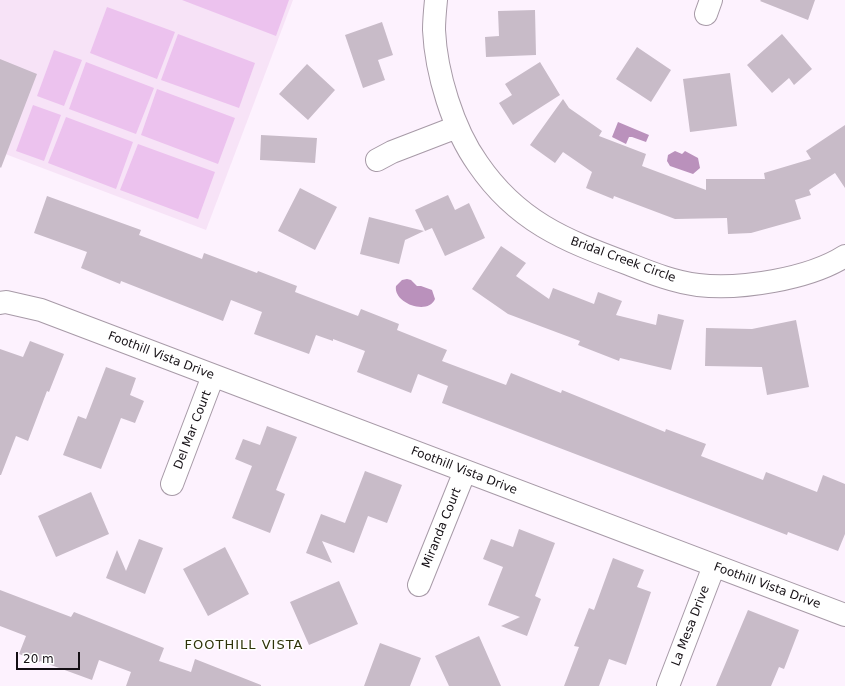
<!DOCTYPE html>
<style>
body{margin:0}
#map{position:relative;width:845px;height:686px;overflow:hidden;background:#fdf2fe;font-family:"DejaVu Sans",sans-serif}
canvas{display:block}
.scale{position:absolute;left:16px;top:652px;width:64px;height:18px;box-sizing:border-box;border:2px solid #140f14;border-top:0;padding-left:5px;font-size:12px;line-height:14px;white-space:nowrap;color:#140f14;-webkit-text-stroke:3px #fff;paint-order:stroke}
</style>
<div id="map">
<canvas width="845" height="686"></canvas>
<div class="scale">20 m</div>
</div>
<script>
const g = document.querySelector('canvas').getContext('2d');
g.lineJoin = 'round';
function fill(path, color) { g.fillStyle = color; g.fill(path, 'evenodd'); }
function strokePath(path, color, width, dash) { g.strokeStyle = color; g.lineWidth = width; g.lineCap = dash ? 'butt' : 'round'; g.setLineDash(dash || []); g.stroke(path); }
function drawText(font, color, halo, rows, align = 'center') {
  g.font = font + ' "DejaVu Sans",sans-serif'; g.lineWidth = 3; g.setLineDash([]); g.textBaseline = 'middle'; g.strokeStyle = halo; g.fillStyle = color; for (const [text, x, y, turn = 0] of rows) {
    g.save(); g.translate(x, y); g.rotate((+turn || 0) * Math.PI / 180); g.textAlign = isNaN(turn) ? turn : align; if (halo) g.strokeText(text, 0, 0); g.fillText(text, 0, 0); g.restore();
  }
}
const built = new Path2D(`
 M0,0H293L206,230L0,152Z`);
const green = new Path2D(`
 M182,0H289L276,36Z
 M107,7L175,32L157,79L90,53Z
 M178,34L255,63L239,108L161,80Z
 M54,50L82,60L64,106L37,96Z
 M86,62L154,88L136,134L69,109Z
 M157,89L235,118L218,164L141,135Z
 M33,105L61,115L44,161L16,151Z
 M66,117L133,142L116,189L48,163Z
 M138,144L215,172L198,219L120,190Z`);
const water = new Path2D(`
 M618,122L649,135L646,142L632,137H629L626,144L612,137Z
 M675,151L682,154L685,151L698,158L700,168L693,174L670,166L667,161L668,155Z
 M407,279L411,280L417,286H421L432,290L435,299C428,316 393,303 396,286L402,280Z`);
const building = new Path2D(`
 M761,0H815L808,20L760,1Z
 M535,10L536,55L486,57L485,37L499,36L498,11Z
 M382,22L393,55L378,60L385,80L363,88L345,35Z
 M782,34L812,69L794,85L789,78L772,93L747,65Z
 M637,47L671,70L651,102L616,79Z
 M0,59L37,74L1,168L0,167Z
 M540,62L560,95L513,125L499,103L512,95L505,84Z
 M307,64L335,90L308,120L279,94Z
 M730,73L737,126L690,132L683,79Z
 M563,99L569,108L602,131L599,136L646,154L642,166L706,190V179H765L764,173L811,159L806,151L845,125V188L835,173L809,190L811,195L795,200L801,219L751,233L728,234L727,218L675,219L614,196L613,199L586,188L592,172L563,152L555,163L530,145Z
 M261,135L317,138L315,163L260,160Z
 M300,188L337,207L315,250L278,231Z
 M448,195L455,210L469,203L485,238L445,256L432,228L425,231L415,210Z
 M47,196L141,230L139,235L202,259L204,253L257,273L258,271L297,286L295,292L358,316L361,309L399,324L397,330L447,350L442,361L506,385L511,373L561,393L562,390L665,432L666,429L706,444L701,456L763,480L766,472L817,492L823,475L845,484V534L838,551L788,532L787,535L442,403L448,386L418,374L411,393L357,372L365,351L333,339V341L316,335L309,354L254,334L262,312L231,300L223,321L121,281L120,284L81,268L87,252L34,233Z
 M369,217L424,231L405,240L399,264L360,254Z
 M501,246L526,263L516,276L549,299L553,288L594,304L598,292L622,301L616,315L656,325L658,314L684,320L671,370L620,358L619,361L578,345L580,341L508,314L472,289Z
 M796,320L809,387L767,395L762,367L705,366L706,328L752,329Z
 M30,341L64,354L49,392L47,391L28,441L16,436L1,475H0V349L23,357Z
 M106,367L136,378L130,395L144,401L135,423L121,418L101,469L63,455L78,416L86,419Z
 M267,426L297,437L276,490L285,494L270,533L232,518L252,466L235,459L243,439L260,445Z
 M365,471L402,485L387,523L368,516L354,553L322,541L332,563L306,553L321,514L345,523Z
 M91,492L109,534L56,557L38,516Z
 M519,529L555,543L535,596L541,599L527,636L501,626L520,617L488,605L503,567L483,559L491,539L513,547Z
 M139,539L163,548L145,594L106,578L117,550L126,571Z
 M225,547L249,594L208,616L183,569Z
 M613,558L644,570L637,587L651,592L626,665L609,659L599,686H564L579,647L574,646L589,608L594,610Z
 M339,581L358,624L309,645L290,602Z
 M0,590L71,617L74,612L164,648L159,661L191,672L195,659L261,685V686H126L131,672L99,660L92,680L40,661V662L19,654L26,636L0,626Z
 M748,610L799,630L784,669L779,667L771,686H716Z
 M479,636L501,686H449L435,656Z
 M380,643L421,658L410,686H364Z`);
const minor = new Path2D(`
 M436,0C435,10 434,20 434,30C436,73 453,129 478,164C517,221 564,240 626,263C649,272 673,282 698,285C740,290 809,279 845,256
 M706,14L711,0
 M377,160L392,152L457,127
 M0,303L6,302L41,310L845,615
 M172,484L213,376
 M419,585L465,471
 M668,686L714,566`);
const streetNames = [
 ["Bridal Creek Circle",623,260,20],
 ["Foothill Vista Drive",161,356,21],
 ["Del Mar Court",193,430,-69],
 ["Foothill Vista Drive",464,471,21],
 ["Miranda Court",442,528,-68],
 ["Foothill Vista Drive",767,586,20],
 ["La Mesa Drive",691,626,-69]
];
const neighbourhoodNames = [
 ["FOOTHILL VISTA",244,646]
];
fill(built, '#f7e3f7');
fill(green, '#ecc2ee');
fill(water, '#ba91bc');
fill(building, '#c8bbc8');
strokePath(minor, '#a79aa7', 24);
strokePath(minor, '#fff', 22);
drawText('12px', '#140f14', '#fff', streetNames);
g.letterSpacing = '1px';
drawText('13px', '#2e3208', '#fff', neighbourhoodNames);
g.letterSpacing = '0px';
</script>
